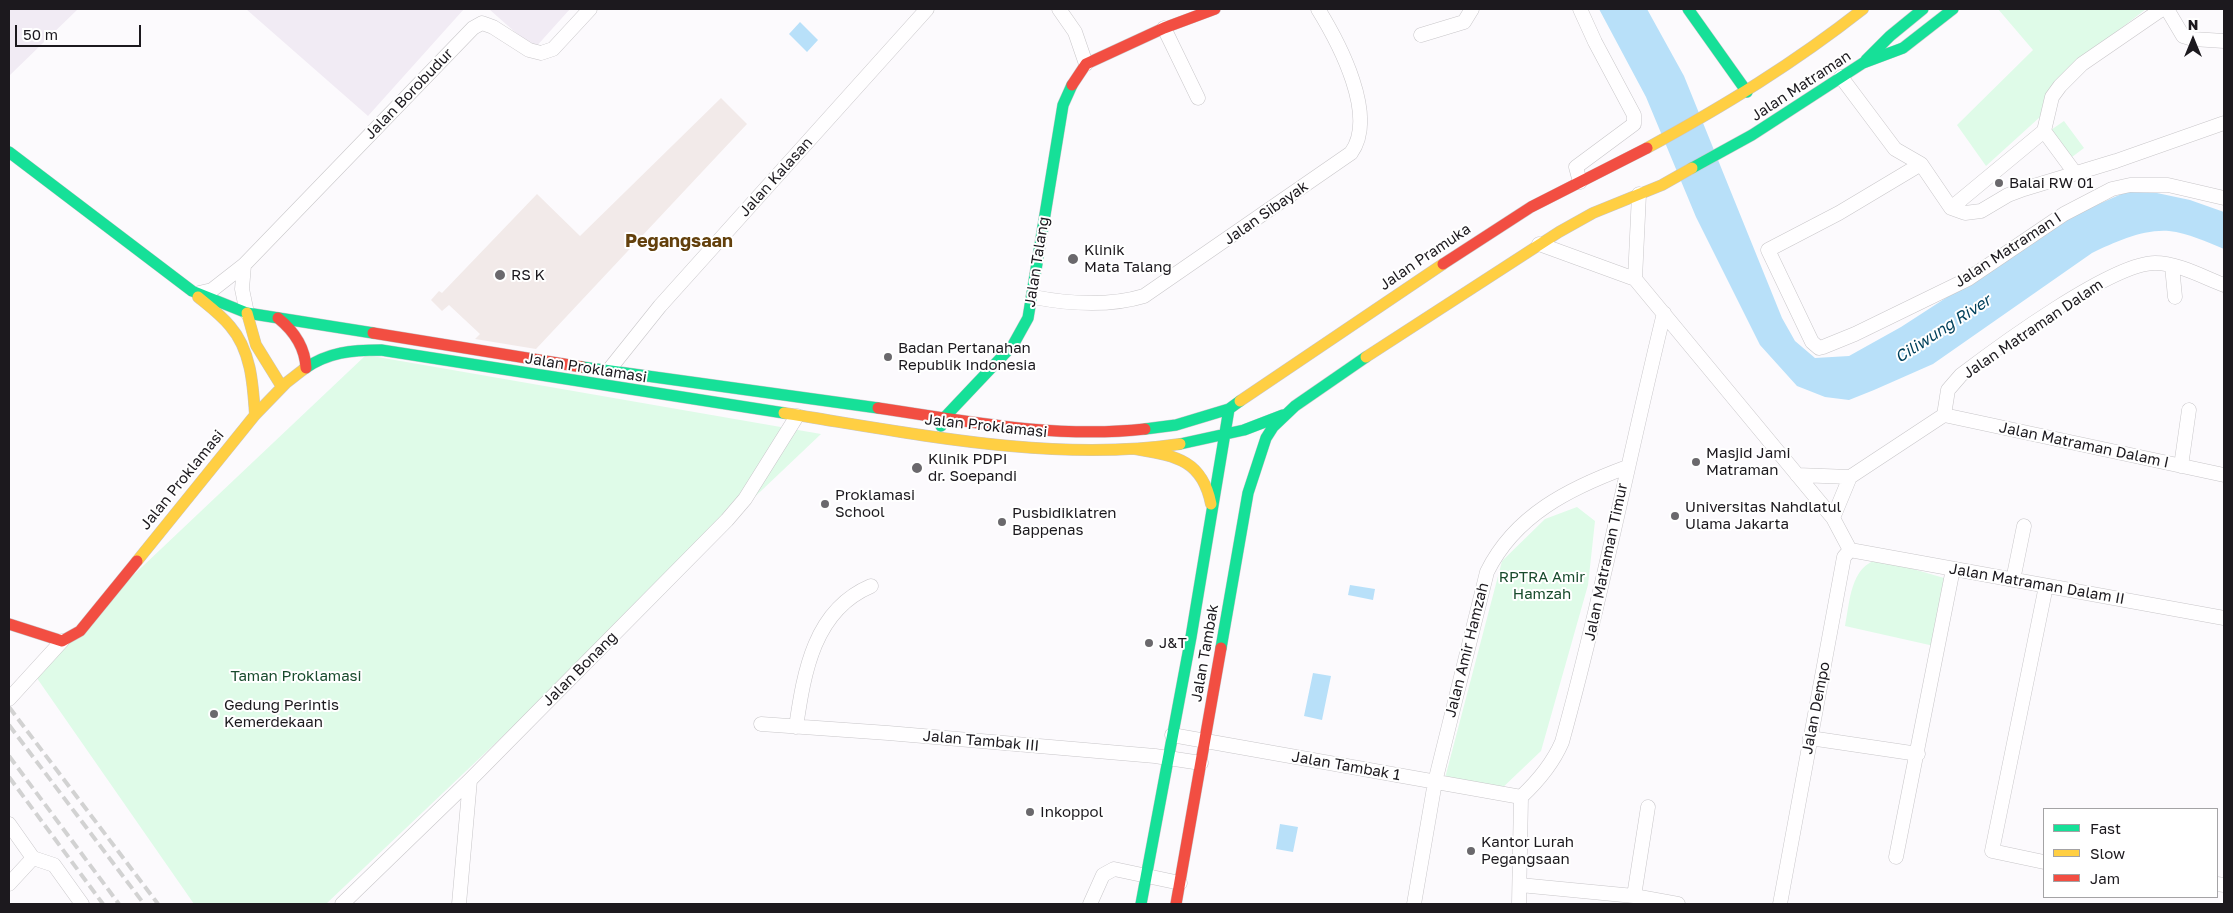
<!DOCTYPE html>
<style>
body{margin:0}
#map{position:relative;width:2233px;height:913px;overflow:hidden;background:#fcfafd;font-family:"Golos Text",sans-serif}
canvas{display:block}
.frame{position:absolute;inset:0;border:10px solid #1c191e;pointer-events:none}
.legend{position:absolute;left:2043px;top:808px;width:175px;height:90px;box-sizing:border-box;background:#fff;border:1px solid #a4a3a5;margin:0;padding:6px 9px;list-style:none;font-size:15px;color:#1c191e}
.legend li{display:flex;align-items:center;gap:10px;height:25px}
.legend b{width:25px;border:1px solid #a4a3a5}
.north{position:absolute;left:2168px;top:15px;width:50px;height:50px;-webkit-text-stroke:4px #fff;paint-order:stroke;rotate:0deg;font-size:14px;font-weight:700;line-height:20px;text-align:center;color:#1c191e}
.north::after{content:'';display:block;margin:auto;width:18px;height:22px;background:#1c191e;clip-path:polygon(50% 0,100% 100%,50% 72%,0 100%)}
.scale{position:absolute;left:15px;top:25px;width:126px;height:22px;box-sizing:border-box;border:2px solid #1c191e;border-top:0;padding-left:6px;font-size:15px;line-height:18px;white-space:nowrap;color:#1c191e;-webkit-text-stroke:4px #fff;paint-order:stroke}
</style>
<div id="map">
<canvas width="2233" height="913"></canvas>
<div class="frame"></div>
<ul class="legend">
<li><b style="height:6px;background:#16e098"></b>Fast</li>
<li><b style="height:6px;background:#ffcf43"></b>Slow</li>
<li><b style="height:6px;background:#f24e42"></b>Jam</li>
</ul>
<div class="north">N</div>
<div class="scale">50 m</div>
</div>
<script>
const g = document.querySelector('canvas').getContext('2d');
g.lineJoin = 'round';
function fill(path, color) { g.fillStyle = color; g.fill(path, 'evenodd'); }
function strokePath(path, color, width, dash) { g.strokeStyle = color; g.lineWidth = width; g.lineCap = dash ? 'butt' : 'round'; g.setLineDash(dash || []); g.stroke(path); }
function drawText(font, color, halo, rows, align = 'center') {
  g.font = font + ' "Golos Text",sans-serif'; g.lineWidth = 4; g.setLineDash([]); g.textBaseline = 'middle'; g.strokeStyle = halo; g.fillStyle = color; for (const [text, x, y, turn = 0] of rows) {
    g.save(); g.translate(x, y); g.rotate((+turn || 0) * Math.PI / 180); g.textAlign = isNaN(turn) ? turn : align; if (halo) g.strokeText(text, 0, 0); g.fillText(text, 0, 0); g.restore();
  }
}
const built = new Path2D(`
 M9,9H78L9,76Z
 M246,9H464L368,116Z
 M489,9H570L534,49Z`);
const medical = new Path2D(`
 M721,98L747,124L536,349L475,339L480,334L449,305L442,311L431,300L439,291L442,293L537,194L580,236Z`);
const green = new Path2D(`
 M1998,9H2146L2080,60L2051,107L1986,166L1957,125L2033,50Z
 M2064,121L2084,148L2068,160L2048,132Z
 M366,355L821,434L326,904H194L32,671Z
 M1577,507L1595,521L1588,585L1541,751L1498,792L1445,778L1502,561L1545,519Z
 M1879,559L1944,578L1934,646L1845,626C1850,602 1850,566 1879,559Z`);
const water = new Path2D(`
 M1599,9H1647L1684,76L1782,318L1795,341L1815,358L1849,356L1901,327L2074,215L2126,192L2157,193L2190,200L2224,212V249C2207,242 2188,233 2169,231C2143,229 2115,242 2092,253L1933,364L1874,390L1849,400L1825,397L1797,386L1760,345L1696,217L1646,97Z
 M800,22L818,40L807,52L789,34Z
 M1350,585L1375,589L1373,600L1348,595Z
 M1313,673L1331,676L1322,720L1304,716Z
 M1280,824L1298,827L1293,852L1276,849Z`);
const street = new Path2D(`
 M1059,9L1075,32L1086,64
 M2167,9L2183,36L2193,39L2224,41
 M1164,28L1198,98
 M1421,35L1464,22L1472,9
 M1841,77L1895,149L1921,164L1951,208L1965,213L1981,211L2008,195L2024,189L2116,161L2224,123
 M2044,131L2075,173
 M1921,164L1839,213L1768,250L1812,342L1819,348L1823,347L1855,334L1968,279L2064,214L2112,189L2130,185H2168L2224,198
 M1580,182L1576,167L1634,124V115L1595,42L1580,9
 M1951,208L2044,131L2052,97L2060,86L2082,64L2162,9
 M1539,244L1635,279L1833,518L1850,550
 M244,265L242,289L247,313
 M2172,266L2175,297
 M1635,279L1639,194
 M199,293L212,290L244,265L473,28L482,23L493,27L529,50L541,53L553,49L590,9
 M1033,297C1070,304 1108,307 1144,296L1351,153C1378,116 1339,43 1318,9
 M608,371L660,306L927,9
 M1944,415L1948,390L1961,375C1998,347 2112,263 2155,263C2178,263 2203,277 2224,285
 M1944,415L2224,475
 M2181,466L2189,410
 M1797,475L1850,477L1944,415
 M1833,518L1850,477
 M1850,550L2224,618
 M2013,580L2024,526
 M9,699L62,641
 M761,724L888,733L1155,756L1201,763
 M796,727C804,672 814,610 871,586
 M1172,735L1521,797
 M1810,738L1918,754
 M1521,797C1537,782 1553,763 1562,742C1601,601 1629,456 1664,313
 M9,824L33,858
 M1896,857L1953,569
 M33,858L54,865L82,904
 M2044,862L1992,851L2046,586
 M9,884L33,858
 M2217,884L2224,885
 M1520,885L1634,896L1678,904
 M1634,896L1648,807
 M342,904L470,780L727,520L745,499L797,416
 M459,904L470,780
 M1090,904L1103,875L1114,869L1180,883
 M1414,904L1435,782L1487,572C1515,515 1570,488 1627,467
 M1519,904L1521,797
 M1780,904L1844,557L1850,550`);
const fast = new Path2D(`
 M1688,9L1747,92
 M1866,60L1890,36L1923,9
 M9,152L192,291L247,313L373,333
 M1692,168L1752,135L1863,63L1903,48L1953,9
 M582,367L878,408
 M304,369C328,352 352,350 381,350L784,413
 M941,426L943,419L1013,345L1028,318L1063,105L1072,85
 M1145,429L1176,425L1229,409
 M1180,444L1244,430L1283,415
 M1221,648L1248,493L1266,438L1273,427L1295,406L1366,357
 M1141,904L1191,637L1229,409L1240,401`);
const slow = new Path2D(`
 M1647,148C1724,106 1793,64 1863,9
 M198,297C209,306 221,315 230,326C251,350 253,384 255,415
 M247,313L256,345L282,387
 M1366,357L1559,232L1593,213L1662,185L1692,168
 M1240,401L1443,264
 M784,413C911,433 1052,463 1180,444
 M1135,449C1175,456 1202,459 1211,504
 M137,561L255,415L286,383L304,369`);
const jam = new Path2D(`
 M1072,85L1086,64L1164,28L1215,9
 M1443,264L1531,207L1647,148
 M278,318C294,331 305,347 306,368
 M373,333L582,367
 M878,408C965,421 1056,439 1145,429
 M9,624L62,641L80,631L137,561
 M1176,904L1221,648`);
const rail = new Path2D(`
 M9,707L158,904
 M9,725L144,904
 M9,756L119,904
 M9,777L103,904`);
const markers = [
 [1999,183,5,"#6a686c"],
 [1073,259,6,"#6a686c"],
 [500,275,6,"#6a686c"],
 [888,357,5,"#6a686c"],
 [1696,462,5,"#6a686c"],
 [917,468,6,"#6a686c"],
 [825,504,5,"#6a686c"],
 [1675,516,5,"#6a686c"],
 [1002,522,5,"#6a686c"],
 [1149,643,5,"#6a686c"],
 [214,714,5,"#6a686c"],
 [1030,812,5,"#6a686c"],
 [1471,851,5,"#6a686c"]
];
const streetNames = [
 ["Jalan Matraman",1801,86,-33],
 ["Jalan Borobudur",409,94,-46],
 ["Jalan Kalasan",776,177,-48],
 ["Jalan Sibayak",1266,213,-35],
 ["Jalan Matraman I",2008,250,-33],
 ["Jalan Pramuka",1425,257,-34],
 ["Jalan Talang",1037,262,-81],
 ["Jalan Matraman Dalam",2033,329,-34],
 ["Jalan Proklamasi",586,368,9],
 ["Jalan Proklamasi",986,426,6],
 ["Jalan Matraman Dalam I",2084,445,12],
 ["Jalan Proklamasi",182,480,-51],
 ["Jalan Matraman Timur",1606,562,-78],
 ["Jalan Matraman Dalam II",2037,584,10],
 ["Jalan Amir Hamzah",1467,650,-76],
 ["Jalan Tambak",1205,653,-80],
 ["Jalan Bonang",580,669,-45],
 ["Jalan Dempo",1816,708,-79],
 ["Jalan Tambak III",981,741,5],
 ["Jalan Tambak 1",1346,766,10]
];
const poiNames = [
 ["Balai RW 01",2009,183],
 ["Klinik",1084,250],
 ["Mata Talang",1084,267],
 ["RS K",511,275],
 ["Badan Pertanahan",898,348],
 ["Republik Indonesia",898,365],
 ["Masjid Jami",1706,453],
 ["Matraman",1706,470],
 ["Klinik PDPI",928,459],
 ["dr. Soepandi",928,476],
 ["Proklamasi",835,495],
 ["School",835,512],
 ["Universitas Nahdlatul",1685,507],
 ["Ulama Jakarta",1685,524],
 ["Pusbidiklatren",1012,513],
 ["Bappenas",1012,530],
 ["J&T",1159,643],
 ["Gedung Perintis",224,705],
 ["Kemerdekaan",224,722],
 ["Inkoppol",1040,812],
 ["Kantor Lurah",1481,842],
 ["Pegangsaan",1481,859]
];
const parkNames = [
 ["RPTRA Amir",1542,577],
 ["Hamzah",1542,594],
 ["Taman Proklamasi",296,676]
];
const waterNames = [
 ["Ciliwung River",1943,329,-33]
];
const quarterNames = [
 ["Pegangsaan",679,241]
];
fill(built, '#f1ebf4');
fill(medical, '#f2eae9');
fill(green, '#dffbe8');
fill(water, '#b8e0f9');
strokePath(street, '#c8c6c9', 15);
strokePath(fast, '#c8c6c9', 12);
strokePath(slow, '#c8c6c9', 12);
strokePath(jam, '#c8c6c9', 12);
strokePath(street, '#fffeff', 14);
strokePath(fast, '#16e098', 11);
strokePath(slow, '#ffcf43', 11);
strokePath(jam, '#f24e42', 11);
strokePath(rail, '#d2d2d2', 4, [10, 5]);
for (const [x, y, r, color] of markers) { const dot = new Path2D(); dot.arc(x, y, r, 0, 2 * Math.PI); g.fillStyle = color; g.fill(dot); strokePath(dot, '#fff', 2); }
drawText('15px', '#1c191e', '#fff', streetNames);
drawText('15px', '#1c191e', '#fff', poiNames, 'left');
drawText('15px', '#184b2d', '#fff', parkNames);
drawText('italic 16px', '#00415c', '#fff', waterNames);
drawText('bold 18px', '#63400c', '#fff', quarterNames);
</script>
